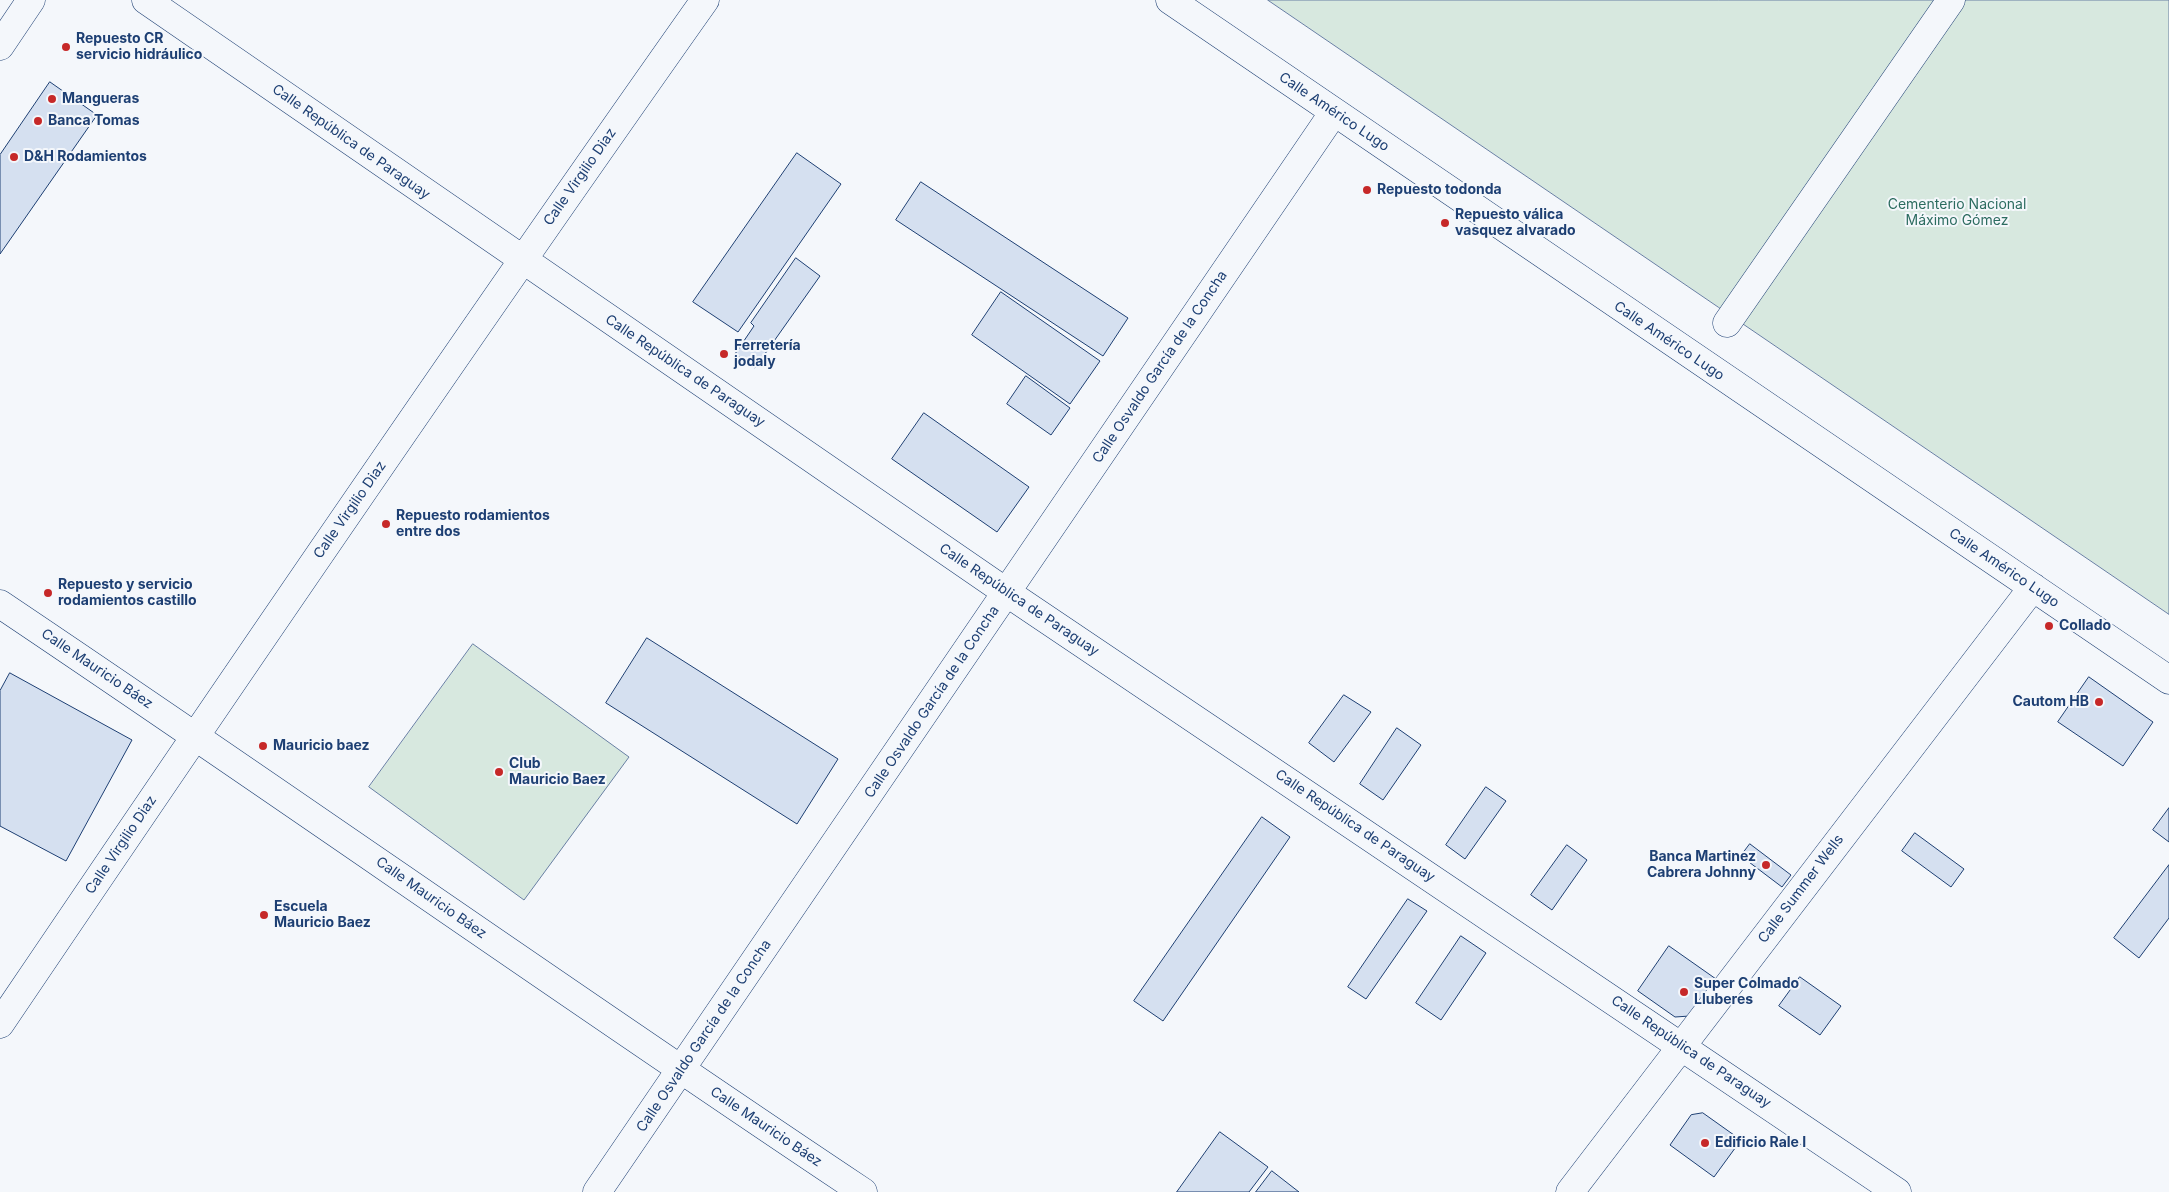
<!DOCTYPE html>
<meta charset="utf-8">
<style>
body{margin:0}
canvas{display:block;background:#f4f7fb}
</style>
<canvas width="2169" height="1192"></canvas>
<script>
const g = document.querySelector('canvas').getContext('2d');
g.lineJoin = 'round';
function fill(path, color) { g.fillStyle = color; g.fill(path, 'evenodd'); }
function strokePath(path, color, width, dash) { g.strokeStyle = color; g.lineWidth = width; g.lineCap = dash ? 'butt' : 'round'; g.setLineDash(dash || []); g.stroke(path); }
function drawText(font, color, halo, rows, align = 'center') {
  g.font = font + ' Inter,sans-serif'; g.lineWidth = 4; g.setLineDash([]); g.textBaseline = 'middle'; g.strokeStyle = halo; g.fillStyle = color; for (const [text, x, y, turn = 0] of rows) {
    g.save(); g.translate(x, y); g.rotate((+turn || 0) * Math.PI / 180); g.textAlign = isNaN(turn) ? turn : align; if (halo) g.strokeText(text, 0, 0); g.fillText(text, 0, 0); g.restore();
  }
}
const green = new Path2D(`
 M1268,0H2169V614Z
 M473,644L629,757L524,900L369,787Z`);
const building = new Path2D(`
 M50,82L97,115L0,254V155Z
 M797,153L841,184L738,332L693,302Z
 M921,182L1128,318L1103,356L896,220Z
 M796,258L820,276L755,368L735,354L754,326L751,323Z
 M1001,292L1100,361L1070,404L972,335Z
 M1026,376L1070,408L1051,435L1007,404Z
 M924,413L1029,487L997,532L892,459Z
 M647,638L838,759L797,824L606,703Z
 M10,673L132,740L66,861L0,826V691Z
 M2089,677L2153,722L2123,766L2058,722Z
 M1344,695L1371,712L1334,762L1309,743Z
 M1397,728L1421,745L1383,800L1360,784Z
 M1486,787L1506,801L1465,859L1446,845Z
 M2169,808V842L2153,830Z
 M1262,817L1290,837L1163,1021L1134,1001Z
 M1915,833L1964,869L1951,887L1902,851Z
 M1750,844L1791,875L1782,887L1741,856Z
 M1567,845L1587,860L1552,910L1531,895Z
 M2169,865V918L2139,958L2114,938Z
 M1408,899L1427,911L1366,999L1348,987Z
 M1461,936L1486,953L1441,1020L1416,1003Z
 M1669,946L1716,979L1690,1016L1675,1017L1638,991Z
 M1800,977L1841,1006L1820,1035L1779,1006Z
 M1703,1113L1741,1140L1714,1177L1670,1145L1691,1115Z
 M1220,1132L1268,1167L1249,1192H1177Z
 M1272,1171L1299,1192H1256Z`);
const minor = new Path2D(`
 M146,0L1006,592L1897,1192
 M1170,0L2169,680
 M1727,323L1951,0
 M0,604C289,798 573,999 863,1192
 M0,1024C232,681 466,338 705,0
 M597,1192L1334,112
 M1570,1192L2033,587`);
const major = new Path2D(`
 M0,46L31,0`);
const markers = [
 [66,47,5,"#c62828"],
 [52,99,5,"#c62828"],
 [38,121,5,"#c62828"],
 [14,157,5,"#c62828"],
 [1367,190,5,"#c62828"],
 [1445,223,5,"#c62828"],
 [724,354,5,"#c62828"],
 [386,524,5,"#c62828"],
 [48,593,5,"#c62828"],
 [2049,626,5,"#c62828"],
 [2099,702,5,"#c62828"],
 [263,746,5,"#c62828"],
 [499,772,5,"#c62828"],
 [1766,865,5,"#c62828"],
 [264,915,5,"#c62828"],
 [1684,992,5,"#c62828"],
 [1705,1143,5,"#c62828"]
];
const poiNames = [
 ["Repuesto CR",76,39],
 ["servicio hidráulico",76,55],
 ["Mangueras",62,99],
 ["Banca Tomas",48,121],
 ["D&H Rodamientos",24,157],
 ["Repuesto todonda",1377,190],
 ["Repuesto válica",1455,215],
 ["vasquez alvarado",1455,231],
 ["Ferretería",734,346],
 ["jodaly",734,362],
 ["Repuesto rodamientos",396,516],
 ["entre dos",396,532],
 ["Repuesto y servicio",58,585],
 ["rodamientos castillo",58,601],
 ["Collado",2059,626],
 ["Cautom HB",2089,702,"right"],
 ["Mauricio baez",273,746],
 ["Club",509,764],
 ["Mauricio Baez",509,780],
 ["Banca Martinez",1756,857,"right"],
 ["Cabrera Johnny",1756,873,"right"],
 ["Escuela",274,907],
 ["Mauricio Baez",274,923],
 ["Super Colmado",1694,984],
 ["Lluberes",1694,1000],
 ["Edificio Rale I",1715,1143]
];
const streetNames = [
 ["Calle Américo Lugo",1334,112,34],
 ["Calle República de Paraguay",351,142,35],
 ["Calle Virgilio Diaz",580,177,-55],
 ["Calle Américo Lugo",1669,341,34],
 ["Calle Osvaldo García de la Concha",1160,367,-56],
 ["Calle República de Paraguay",685,371,34],
 ["Calle Virgilio Diaz",350,510,-55],
 ["Calle Américo Lugo",2004,568,34],
 ["Calle República de Paraguay",1019,600,34],
 ["Calle Mauricio Báez",97,669,34],
 ["Calle Osvaldo García de la Concha",932,702,-56],
 ["Calle República de Paraguay",1355,826,34],
 ["Calle Virgilio Diaz",121,845,-56],
 ["Calle Summer Wells",1801,889,-53],
 ["Calle Mauricio Báez",431,898,35],
 ["Calle Osvaldo García de la Concha",704,1036,-56],
 ["Calle República de Paraguay",1691,1052,34],
 ["Calle Mauricio Báez",766,1127,34]
];
const parkNames = [
 ["Cementerio Nacional",1957,205],
 ["Máximo Gómez",1957,221]
];
fill(green, '#d7e8df');
strokePath(green, '#687fa3', 1);
fill(building, '#d5e0f0');
strokePath(building, '#1d3f73', 1);
strokePath(minor, '#1d3f73', 29);
strokePath(major, '#1d3f73', 29);
strokePath(minor, '#f4f7fb', 28);
strokePath(major, '#f4f7fb', 28);
for (const [x, y, r, color] of markers) { const dot = new Path2D(); dot.arc(x, y, r, 0, 2 * Math.PI); g.fillStyle = color; g.fill(dot); strokePath(dot, '#f4f7fb', 2); }
drawText('bold 14px', '#1d3f73', '#f4f7fb', poiNames, 'left');
drawText('14px', '#1d3f73', '#f4f7fb', streetNames);
drawText('14px', '#2c6c60', '#f4f7fb', parkNames);
</script>
